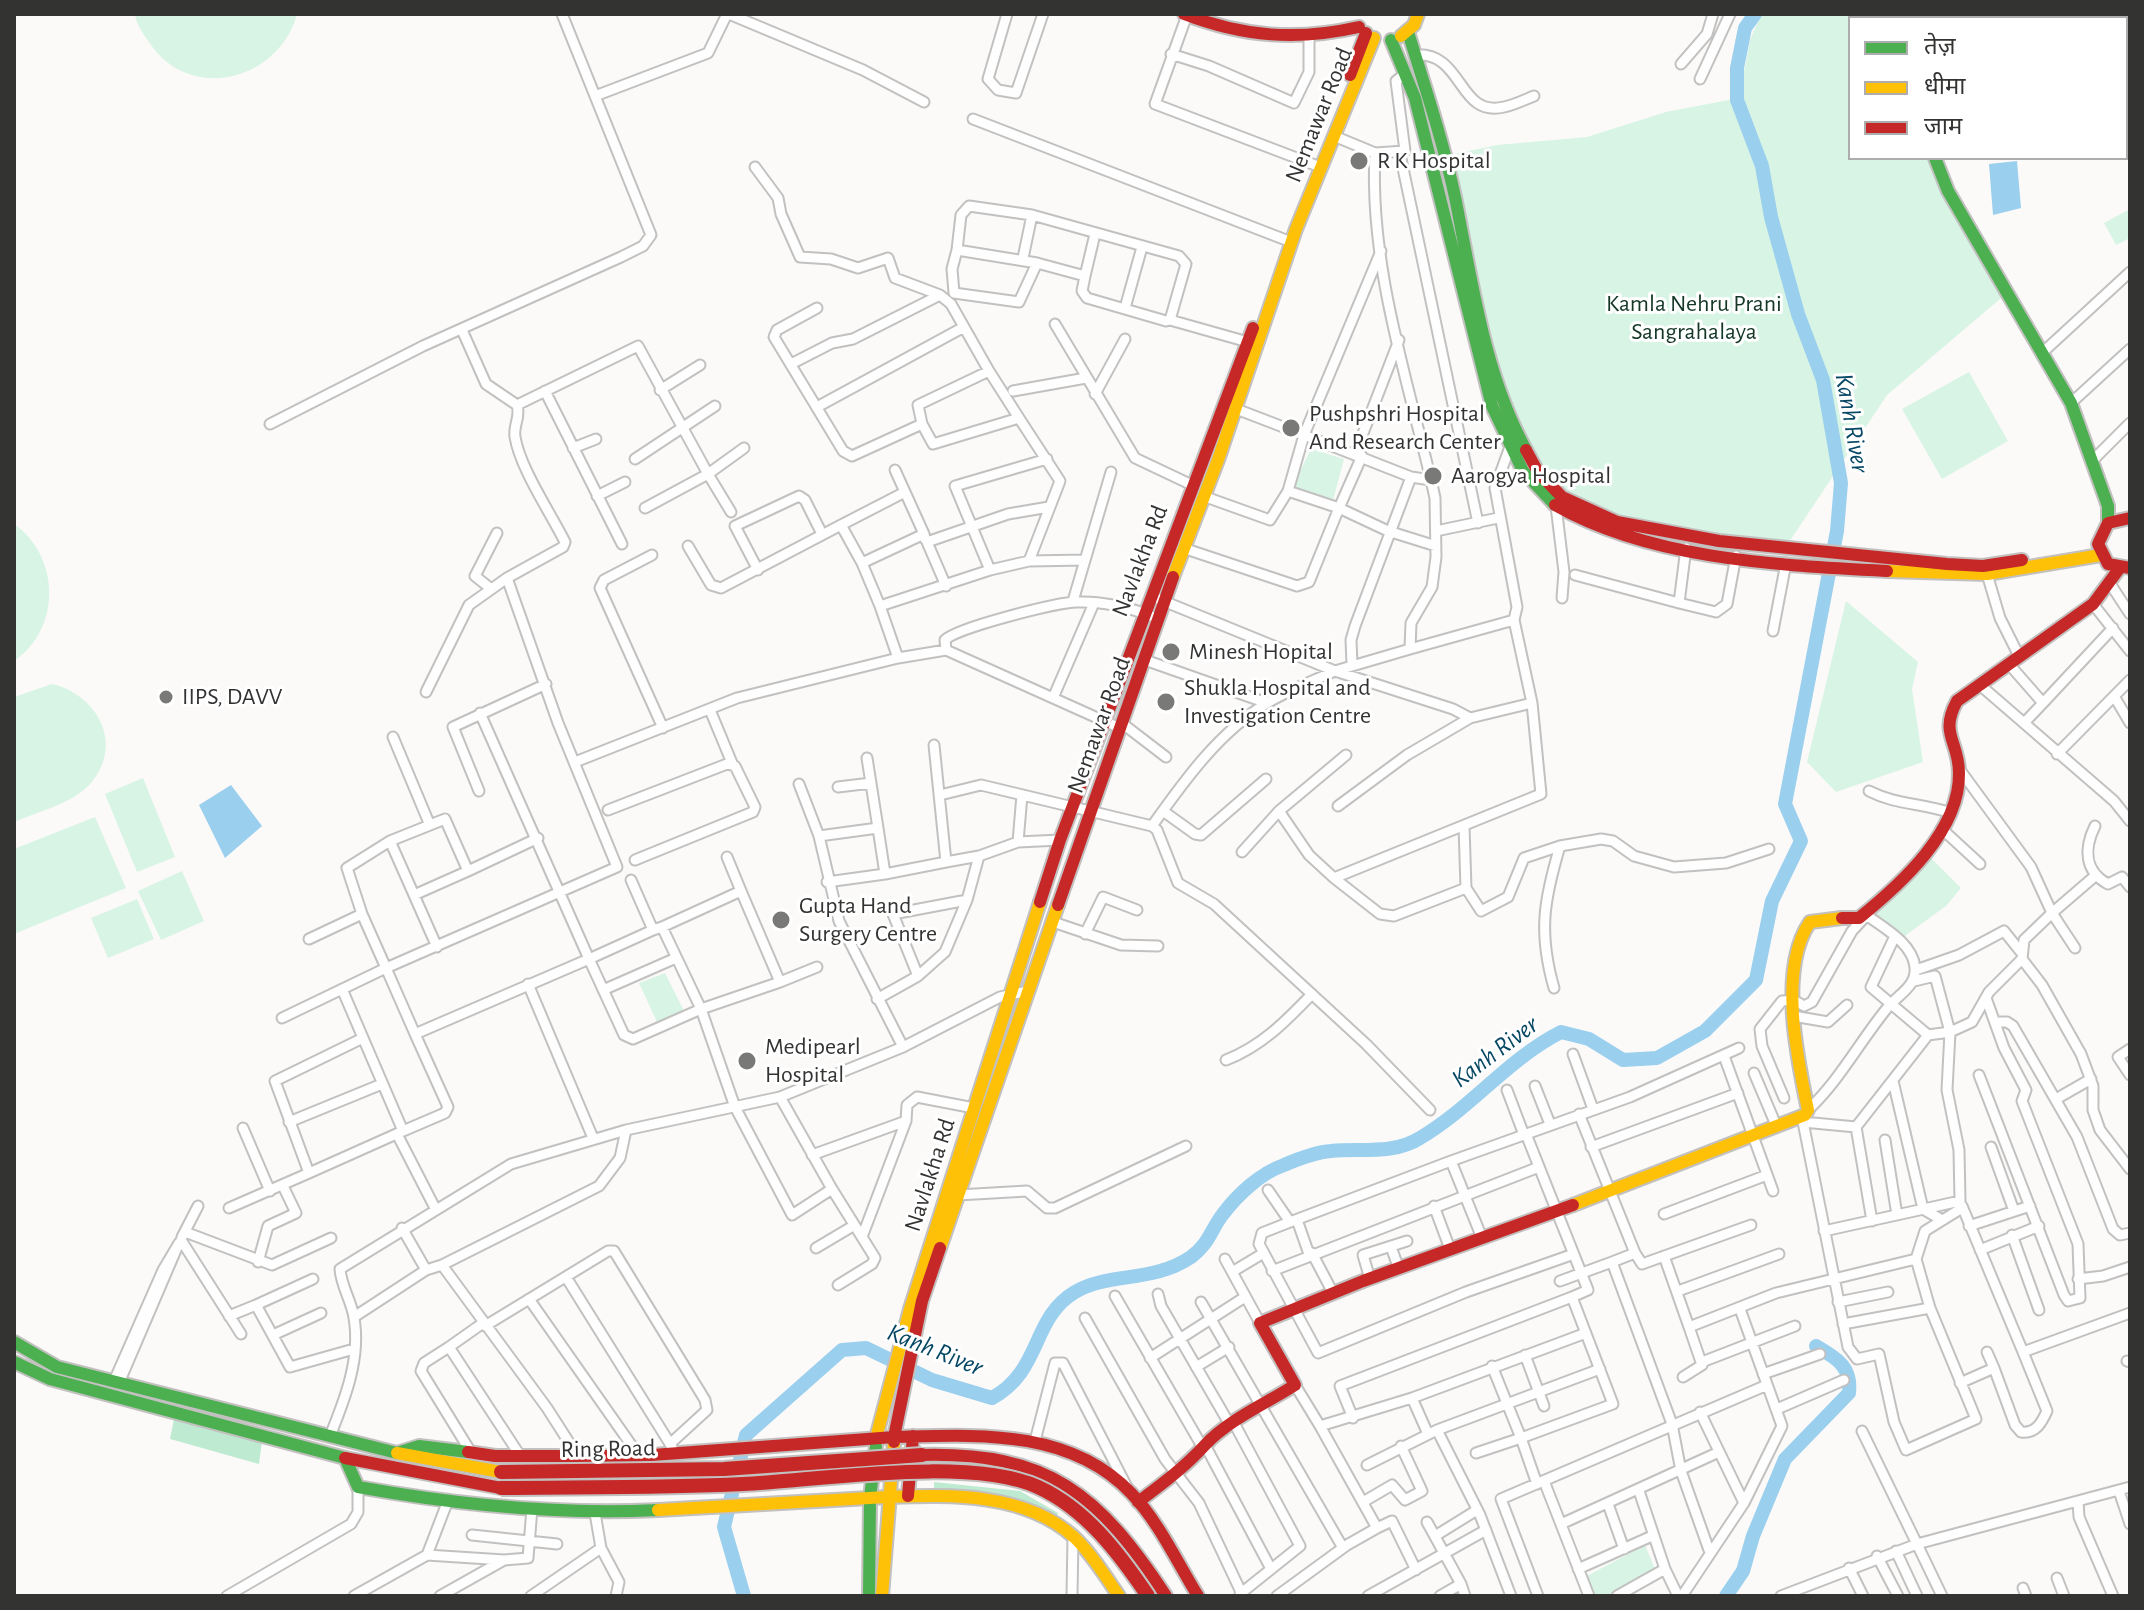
<!DOCTYPE html>
<meta charset="utf-8">
<style>
body{margin:0}
#map{position:relative;width:2144px;height:1610px;overflow:hidden;background:#fbfaf9;font-family:"Alegreya Sans","Noto Sans Devanagari",sans-serif}
canvas{display:block}
.frame{position:absolute;inset:0;border:16px solid #333332;pointer-events:none}
.legend{position:absolute;left:1848px;top:16px;width:280px;height:144px;box-sizing:border-box;background:#fff;border:2px solid #adadad;margin:0;padding:10px 14px;list-style:none;font-size:24px;color:#333332}
.legend li{display:flex;align-items:center;gap:16px;height:40px}
.legend b{width:40px;border:2px solid #adadad}
</style>
<div id="map">
<canvas width="2144" height="1610"></canvas>
<div class="frame"></div>
<ul class="legend">
<li><b style="height:10px;background:#4caf50"></b>तेज़</li>
<li><b style="height:10px;background:#ffc107"></b>धीमा</li>
<li><b style="height:10px;background:#c62828"></b>जाम</li>
</ul>
</div>
<script>
const g = document.querySelector('canvas').getContext('2d');
g.lineJoin = 'round';
function fill(path, color) { g.fillStyle = color; g.fill(path, 'evenodd'); }
function strokePath(path, color, width, dash) { g.strokeStyle = color; g.lineWidth = width; g.lineCap = dash ? 'butt' : 'round'; g.setLineDash(dash || []); g.stroke(path); }
function drawText(font, color, halo, rows, align = 'center') {
  g.font = font + ' "Alegreya Sans",sans-serif'; g.lineWidth = 6; g.setLineDash([]); g.textBaseline = 'middle'; g.strokeStyle = halo; g.fillStyle = color; for (const [text, x, y, turn = 0] of rows) {
    g.save(); g.translate(x, y); g.rotate((+turn || 0) * Math.PI / 180); g.textAlign = isNaN(turn) ? turn : align; if (halo) g.strokeText(text, 0, 0); g.fillText(text, 0, 0); g.restore();
  }
}
const green = new Path2D(`
 M135,14H297C279,81 189,104 149,42C143,33 136,25 135,14Z
 M1761,14H1917V18H1850V158H1935L2007,293L1887,395L1785,548L1638,527L1563,498L1515,433L1445,156L1497,145L1587,137L1666,112L1739,98L1750,40Z
 M2130,209V238L2116,245L2104,223Z
 M1969,372L2008,441L1942,479L1902,409Z
 M1311,449L1344,459L1332,504L1291,490Z
 M14,524C60,556 62,629 14,661Z
 M1846,601L1918,662L1912,689L1923,762L1836,792L1807,762Z
 M52,684C96,694 125,743 91,783C74,803 37,812 14,822V697Z
 M143,778L175,857L137,872L105,794Z
 M95,817L126,888L14,934V849Z
 M1930,857L1961,888L1946,906L1902,938L1873,912Z
 M182,871L204,921L161,940L138,891Z
 M137,899L154,939L108,958L91,918Z
 M665,973L684,1011L657,1022L639,983Z
 M1645,1545L1655,1569L1606,1596H1595L1585,1577Z`);
const forest = new Path2D(`
 M174,1419L262,1441L259,1464L170,1439Z
 M934,1482L1020,1491L1058,1513L1056,1522L934,1491Z`);
const water = new Path2D(`
 M2017,161L2021,208L1993,215L1989,164Z
 M231,785L262,826L225,858L199,805Z`);
const river = new Path2D(`
 M744,1596L724,1527L746,1435L842,1350L866,1348L932,1380L992,1398C1042,1371 1031,1318 1075,1292C1109,1272 1153,1283 1191,1257C1210,1243 1211,1229 1223,1214C1238,1194 1261,1173 1284,1165C1298,1159 1316,1152 1331,1151C1361,1148 1393,1155 1420,1138C1471,1108 1508,1059 1561,1032L1589,1039L1623,1060L1657,1058L1705,1031L1756,980L1772,901L1801,841L1785,804L1837,531L1841,483L1823,380L1798,314L1771,217L1762,166L1737,100V68L1745,28L1755,14
 M1726,1596L1743,1571L1753,1536L1785,1459L1849,1393C1852,1366 1836,1358 1816,1346`);
const street = new Path2D(`
 M729,14L863,70L924,102
 M1007,14L988,79L998,90L1016,93L1043,14
 M1187,15L1155,104L1315,165
 M2126,25L2130,24
 M1171,54L1209,66L1294,103L1309,72V35
 M1415,55C1464,51 1457,118 1504,107C1514,105 1524,100 1534,96
 M1681,64L1707,34L1713,14
 M1700,79L1730,14
 M2126,79H2130
 M595,96L708,53L727,14
 M973,119L1286,240
 M1334,136L1375,153C1369,262 1406,375 1431,480
 M1375,153L1405,151L1396,81L1405,74
 M1400,154L1478,523
 M755,167L778,198L781,214L800,257L831,259L858,268L888,258L895,278L940,295
 M957,250L952,269L954,293L1019,302L1037,263L957,250L961,215L969,206L1032,215L1179,256L1186,264L1170,320L1166,321L1087,298L1082,291L1085,276L1037,263
 M1023,258L1032,215
 M1085,276L1095,234
 M817,308L777,330L774,337L843,451L852,456L922,424
 M1125,308L1142,247
 M1170,320L1248,342
 M1055,324L1135,458L1192,485
 M964,327L989,371
 M462,330L486,384L517,405C521,417 513,425 515,437C520,468 550,512 565,542L563,547L507,578
 M2042,353L2130,272
 M791,364L832,343L853,339L940,295L951,304L964,327L817,407
 M989,371L1019,418L933,444L922,424L918,405Z
 M660,390L700,365
 M545,391L622,544
 M1013,391L1086,378
 M1095,394L1125,339
 M2071,403L2130,349
 M517,405L638,346L708,474L645,508
 M1019,418L1060,481L1029,561L1085,560
 M270,424L423,346L621,257L643,246L651,235L562,14
 M1511,444L1495,488L1517,607L1514,620
 M573,448L596,439
 M1355,454L1399,340
 M635,459L715,406
 M2092,461L2130,423
 M895,470L905,492
 M1288,491L1339,508L1362,456
 M597,496L625,482
 M1203,496L1270,520L1288,491L1304,435L1231,407
 M1556,506L1564,572L1562,598
 M731,512L708,474L744,448
 M1436,531L1498,518
 M688,546L711,585L721,588L841,525
 M1183,548L1297,586L1309,582L1339,508L1388,531L1436,546
 M1686,548L1679,603L1716,612L1727,604L1736,556
 M652,555L604,580L600,588L663,728
 M862,563L841,525L905,492L924,534
 M758,570L735,526L799,496L805,500L822,534
 M990,570L1029,561
 M1987,574L2000,618L2019,656
 M1575,575L1679,603
 M2109,582L2130,614
 M946,586L927,542L1008,514L1049,507
 M490,588L475,576L497,533
 M1151,596L1335,671L1410,649
 M1073,601L1111,472
 M2093,604L2130,651
 M880,606L862,563L924,534L925,539
 M1773,631L1786,563
 M946,650L945,640C956,628 1058,602 1077,602C1100,601 1129,607 1151,616
 M898,658L880,606L990,570L955,486L1047,459
 M1145,660L1267,703
 M2008,663L2043,703L2113,628
 M1352,664L1351,640L1355,626L1411,477
 M1980,685L2114,801L2130,821
 M2114,696L2130,723
 M1053,698L1094,603
 M710,710L732,763
 M480,713L589,959L653,930
 M2025,722L2043,703
 M1123,724L1166,757
 M393,737L429,823
 M2057,754L2130,680
 M1346,755L1279,811L1309,855L1334,878L1541,794L1532,703L1514,620L1410,649L1411,623L1432,587L1436,557L1435,498L1431,480L1411,477L1304,435L1381,251
 M867,758L878,828
 M575,762L737,698L898,658L946,650L1122,729
 M1960,770L2031,867L2052,913L2024,940L2022,959
 M799,784L819,836L839,921L903,1047
 M838,787L871,783
 M479,791L453,727L546,684
 M1869,791C1896,805 1923,803 1951,813
 M940,795L981,785L1152,826L1157,830L1178,883L1214,904L1366,1044L1430,1110
 M1022,795L1018,842L1060,840
 M1338,806L1407,755L1470,718L1532,703
 M608,810L727,764L735,766L755,807L753,812L635,860
 M1163,811L1195,834L1201,835L1266,779
 M1152,826C1184,781 1219,732 1267,703C1289,690 1313,681 1335,671L1453,709L1470,718
 M1464,826L1466,888L1481,911L1508,897L1524,858L1560,846
 M2095,826C2084,848 2084,871 2108,884L2122,877L2130,887
 M1942,829L1980,864
 M819,836L878,828L885,874L946,862L934,745
 M390,841L347,868L362,914L386,968L617,867L558,723L507,578L469,605L426,692
 M1242,852L1279,811
 M946,862L979,856
 M468,871L538,838
 M1334,878L1380,914L1394,916L1466,888
 M631,880L653,930L662,927L701,1009L735,1107L792,1215L832,1189L780,1097
 M827,882L885,874
 M414,895L390,841L445,819L468,871L414,895L437,947
 M1053,922L1121,945L1158,946
 M662,927L741,891L727,857
 M1085,934L1103,897L1137,910
 M1895,936L1871,987L1928,1035
 M309,939L362,914
 M2075,948L2052,913L2095,876
 M1916,970L1959,955L2004,931L2020,951
 M918,976L945,952L967,900
 M780,982L817,967
 M528,984L593,1138
 M1554,988C1538,932 1544,900 1560,846L1601,839L1613,841L1634,856L1674,867L1726,863L1769,849
 M342,989L403,1131L445,1113L448,1107L415,1034
 M603,990L676,958
 M877,999L918,976L893,914L967,900L979,856L1018,842
 M1793,1016L1828,1022L1847,1005
 M282,1018L386,968L415,1034L589,959L624,1035L633,1039L701,1009L780,982L741,891
 M1995,1022H2007L2013,1026L2077,1137L2113,1229L2120,1235L2130,1233
 M363,1038L275,1081L309,1173L403,1131
 M2130,1049L2118,1057L2130,1075
 M1573,1054L1593,1109
 M1724,1056L1773,1191
 M1226,1060C1262,1046 1286,1021 1312,994
 M1754,1073L1776,1125
 M1979,1075L2064,1295L2068,1301L2080,1298L2078,1244L2022,1101L2026,1090L2004,1048L1986,998
 M1893,1081L1923,1209L1942,1220
 M1535,1086L1550,1124
 M1507,1090L1524,1135
 M1784,1098L1762,1046L1760,1029L1782,1001L1794,1000L1804,1006L1812,1002L1852,931L1867,915
 M2056,1099L2091,1079
 M1808,1110C1840,1080 1860,1041 1888,1007C1899,994 1917,986 1915,967C1912,942 1882,927 1865,914
 M1579,1114L1635,1253L1612,1262L1672,1424L1681,1471L1709,1550
 M1805,1115L1803,1122L1848,1347L1857,1359L1879,1354L1894,1422L1906,1450L1976,1419L1930,1308L1916,1259
 M289,1122L382,1084
 M1803,1122L1856,1127L1928,1035L1950,1032L1935,976L1914,981
 M1856,1127L1872,1221
 M243,1128L270,1191
 M397,1134L435,1208
 M1526,1134L1588,1290L1572,1297L1613,1404L1521,1438L1537,1484
 M1885,1140L1897,1215
 M1591,1147L1738,1093
 M1991,1147L2014,1211
 M812,1155L906,1121
 M832,1189L875,1258L872,1264L838,1285
 M1268,1190L1290,1222L1451,1161
 M958,1195L1027,1191L1047,1208H1055L1186,1146
 M1434,1206L1450,1249
 M1962,1206L2023,1352L2130,1313
 M229,1208L309,1173
 M1664,1214L1767,1175
 M1297,1220L1309,1254
 M1290,1222L1262,1233L1259,1244L1318,1353L1466,1292L1571,1255
 M1969,1226L2030,1206
 M402,1228L426,1270L442,1265L547,1408L579,1458
 M1824,1231L1960,1201L1959,1150L1947,1090L1950,1032L1972,1022L1989,992L2022,959L2042,985L2081,1054L2093,1086V1110L2100,1130L2130,1169
 M185,1232L272,1265L331,1238
 M2012,1235L2039,1310
 M182,1237L198,1206
 M862,1237L906,1121L907,1105L917,1097L974,1108
 M1482,1238L1451,1161L1630,1097L1739,1048
 M181,1240L241,1334
 M1391,1247L1399,1269
 M816,1248L853,1226
 M1980,1250L2039,1226
 M1312,1253L1333,1293
 M1635,1253L1642,1264L1751,1225
 M1664,1256L1689,1327L1776,1293L1916,1259L1925,1231L1962,1208
 M1225,1259L1260,1323
 M258,1262L268,1226L296,1213L283,1186
 M442,1265L599,1186L620,1158L626,1130
 M1272,1271L1539,1167
 M1232,1272L1262,1254
 M566,1277L672,1447
 M1370,1279L1363,1255L1407,1241
 M2078,1279L2103,1276L2130,1267
 M1560,1281L1612,1262
 M1678,1291L1779,1254
 M1158,1294L1161,1306L1230,1425
 M1115,1296L1203,1448
 M529,1299L639,1456
 M1201,1302L1343,1548
 M1838,1302L1888,1292
 M256,1305L313,1279
 M1740,1309L1782,1426L1744,1503
 M229,1316L256,1305L290,1367L354,1349
 M354,1317L426,1270
 M1085,1318L1165,1459L1199,1503L1241,1592
 M483,1323L449,1347L521,1457
 M1843,1324L1930,1308
 M485,1326L608,1251H614L705,1400L707,1410L672,1442
 M273,1335L321,1313
 M449,1347L424,1363L421,1371L472,1454
 M1525,1355L1544,1406
 M1150,1358L1245,1297
 M2127,1361L2130,1362
 M1702,1362L1795,1326
 M1196,1367L1229,1347
 M1994,1368L2015,1425L2021,1432C2036,1434 2042,1422 2047,1411L2023,1352
 M1763,1374L1820,1354
 M1683,1377L1702,1365L1689,1327
 M114,1381L163,1270L179,1243L119,1383
 M1960,1383L1994,1368L1987,1352
 M1295,1385L1320,1426L1412,1398L1428,1434
 M1412,1398L1586,1333
 M1777,1409L1844,1380
 M1353,1418L1340,1386L1572,1297
 M1234,1423L1300,1546L1240,1594
 M1437,1430L1480,1515L1511,1596
 M1862,1431L1917,1544L2130,1487
 M330,1436C345,1399 361,1358 354,1318C352,1302 341,1286 340,1269L511,1164L626,1130L780,1097L903,1047L1000,997L1028,991
 M1035,1441L1055,1363H1063L1127,1487
 M1205,1445L1271,1569
 M1476,1453L1521,1438L1492,1366
 M1367,1465L1437,1430L1600,1369
 M1544,1481L1589,1596
 M1639,1491L1665,1569
 M2119,1491L2130,1524
 M2078,1501L2079,1517L2113,1596
 M1363,1502L1392,1485L1405,1500L1422,1491L1401,1446
 M1608,1504L1624,1549
 M1427,1522L1461,1584
 M1561,1524L1719,1452
 M1377,1528L1392,1521L1416,1570
 M472,1535L557,1544
 M1435,1536L1477,1510
 M601,1548L619,1582L616,1596
 M1896,1551L1917,1596
 M427,1555L504,1560L440,1596
 M1877,1556L1898,1596
 M504,1560L528,1558L532,1508
 M1849,1568L1863,1596
 M1578,1569L1652,1536
 M2057,1578L2064,1596
 M2023,1588L2026,1596
 M227,1596L351,1524L358,1512V1487
 M354,1596L427,1555L447,1503
 M531,1596L601,1548L595,1513
 M1072,1596L1073,1536
 M1277,1596L1347,1545L1377,1528L1320,1426
 M1368,1596L1486,1530
 M1440,1596L1461,1584L1465,1596
 M1538,1596L1501,1499L1767,1385
 M1617,1596L1665,1569L1678,1596
 M1682,1596L1744,1503L1700,1412
 M1781,1596L1917,1544L1942,1596`);
const fast = new Path2D(`
 M1917,14V18
 M1408,32C1425,87 1443,141 1455,197C1472,281 1484,374 1526,450
 M1391,40L1415,98L1492,406L1523,471L1555,505
 M1935,158L1948,191L2071,403L2108,506V523
 M14,1342L57,1367L397,1453L419,1446L468,1452
 M14,1362L50,1379L345,1458L358,1487C458,1505 557,1515 658,1510
 M869,1596L870,1498L876,1446`);
const slow = new Path2D(`
 M1401,36L1414,25L1418,14
 M1887,571L1987,574L2101,555
 M1173,577L1218,460L1296,229L1374,38
 M1573,1205L1805,1115L1808,1110C1797,1058 1778,968 1810,922L1842,918
 M940,1248L1058,905
 M876,1438L910,1309L1040,902
 M397,1453L501,1472
 M887,1497C950,1495 1024,1492 1074,1537C1092,1554 1105,1576 1119,1596
 M658,1510L887,1497
 M882,1596L894,1442`);
const jam = new Path2D(`
 M1184,14C1244,37 1297,41 1359,27
 M1350,75L1366,33
 M1526,450L1538,472L1562,497L1617,522L1719,541L1947,564L1983,566L2022,560
 M1555,505C1652,560 1778,565 1887,571
 M2130,518L2108,523L2098,544L2108,564L2130,568
 M1040,902L1060,840L1253,328
 M1058,905L1173,577
 M1842,918H1859C1901,884 1960,831 1959,773C1959,741 1939,734 1957,701L2093,604L2119,569
 M940,1248L922,1301L894,1437C976,1435 1069,1428 1131,1493C1159,1522 1177,1562 1198,1596
 M468,1452L495,1456H639L894,1437V1442
 M922,1455C1049,1452 1099,1494 1166,1596
 M345,1458L501,1488
 M908,1496L913,1436
 M1138,1502C1162,1484 1185,1467 1205,1445C1228,1420 1267,1403 1295,1385L1260,1323L1363,1281L1573,1205`);
const jamBridge = new Path2D(`
 M501,1472L724,1469L922,1455
 M501,1488C582,1487 662,1488 743,1484C821,1480 968,1456 1038,1487C1086,1509 1119,1553 1148,1596`);
const markers = [
 [1359,161,10,"#797978"],
 [1291,428,10,"#797978"],
 [1433,476,10,"#797978"],
 [1171,652,10,"#797978"],
 [166,697,8,"#797978"],
 [1166,702,10,"#797978"],
 [781,920,10,"#797978"],
 [747,1061,10,"#797978"]
];
const streetNames = [
 ["Nemawar Road",1319,115,-68],
 ["Navlakha Rd",1140,561,-69],
 ["Nemawar Road",1099,725,-70],
 ["Navlakha Rd",930,1175,-72],
 ["Ring Road",608,1449,-1]
];
const poiNames = [
 ["R K Hospital",1377,161],
 ["Pushpshri Hospital",1309,414],
 ["And Research Center",1309,442],
 ["Aarogya Hospital",1451,476],
 ["Minesh Hopital",1189,652],
 ["Shukla Hospital and",1184,688],
 ["Investigation Centre",1184,716],
 ["IIPS, DAVV",182,697],
 ["Gupta Hand",799,906],
 ["Surgery Centre",799,934],
 ["Medipearl",765,1047],
 ["Hospital",765,1075]
];
const parkNames = [
 ["Kamla Nehru Prani",1694,304],
 ["Sangrahalaya",1694,332]
];
const waterNames = [
 ["Kanh River",1852,423,80],
 ["Kanh River",1495,1052,-37],
 ["Kanh River",935,1350,22]
];
fill(green, '#d8f4e4');
fill(forest, '#beead1');
fill(water, '#9acfee');
strokePath(river, '#9acfee', 14);
strokePath(street, '#c2c1c0', 13);
strokePath(fast, '#c2c1c0', 16);
strokePath(slow, '#c2c1c0', 16);
strokePath(jam, '#c2c1c0', 16);
strokePath(street, '#fefefe', 9);
strokePath(fast, '#4caf50', 12);
strokePath(slow, '#ffc107', 12);
strokePath(jam, '#c62828', 12);
strokePath(jamBridge, '#c2c1c0', 18, []);
strokePath(jamBridge, '#c62828', 14);
for (const [x, y, r, color] of markers) { const dot = new Path2D(); dot.arc(x, y, r, 0, 2 * Math.PI); g.fillStyle = color; g.fill(dot); strokePath(dot, '#fff', 3); }
drawText('24px', '#333332', '#fff', streetNames);
drawText('24px', '#333332', '#fff', poiNames, 'left');
drawText('24px', '#143726', '#fff', parkNames);
drawText('italic 26px', '#064764', '#fff', waterNames);
</script>
